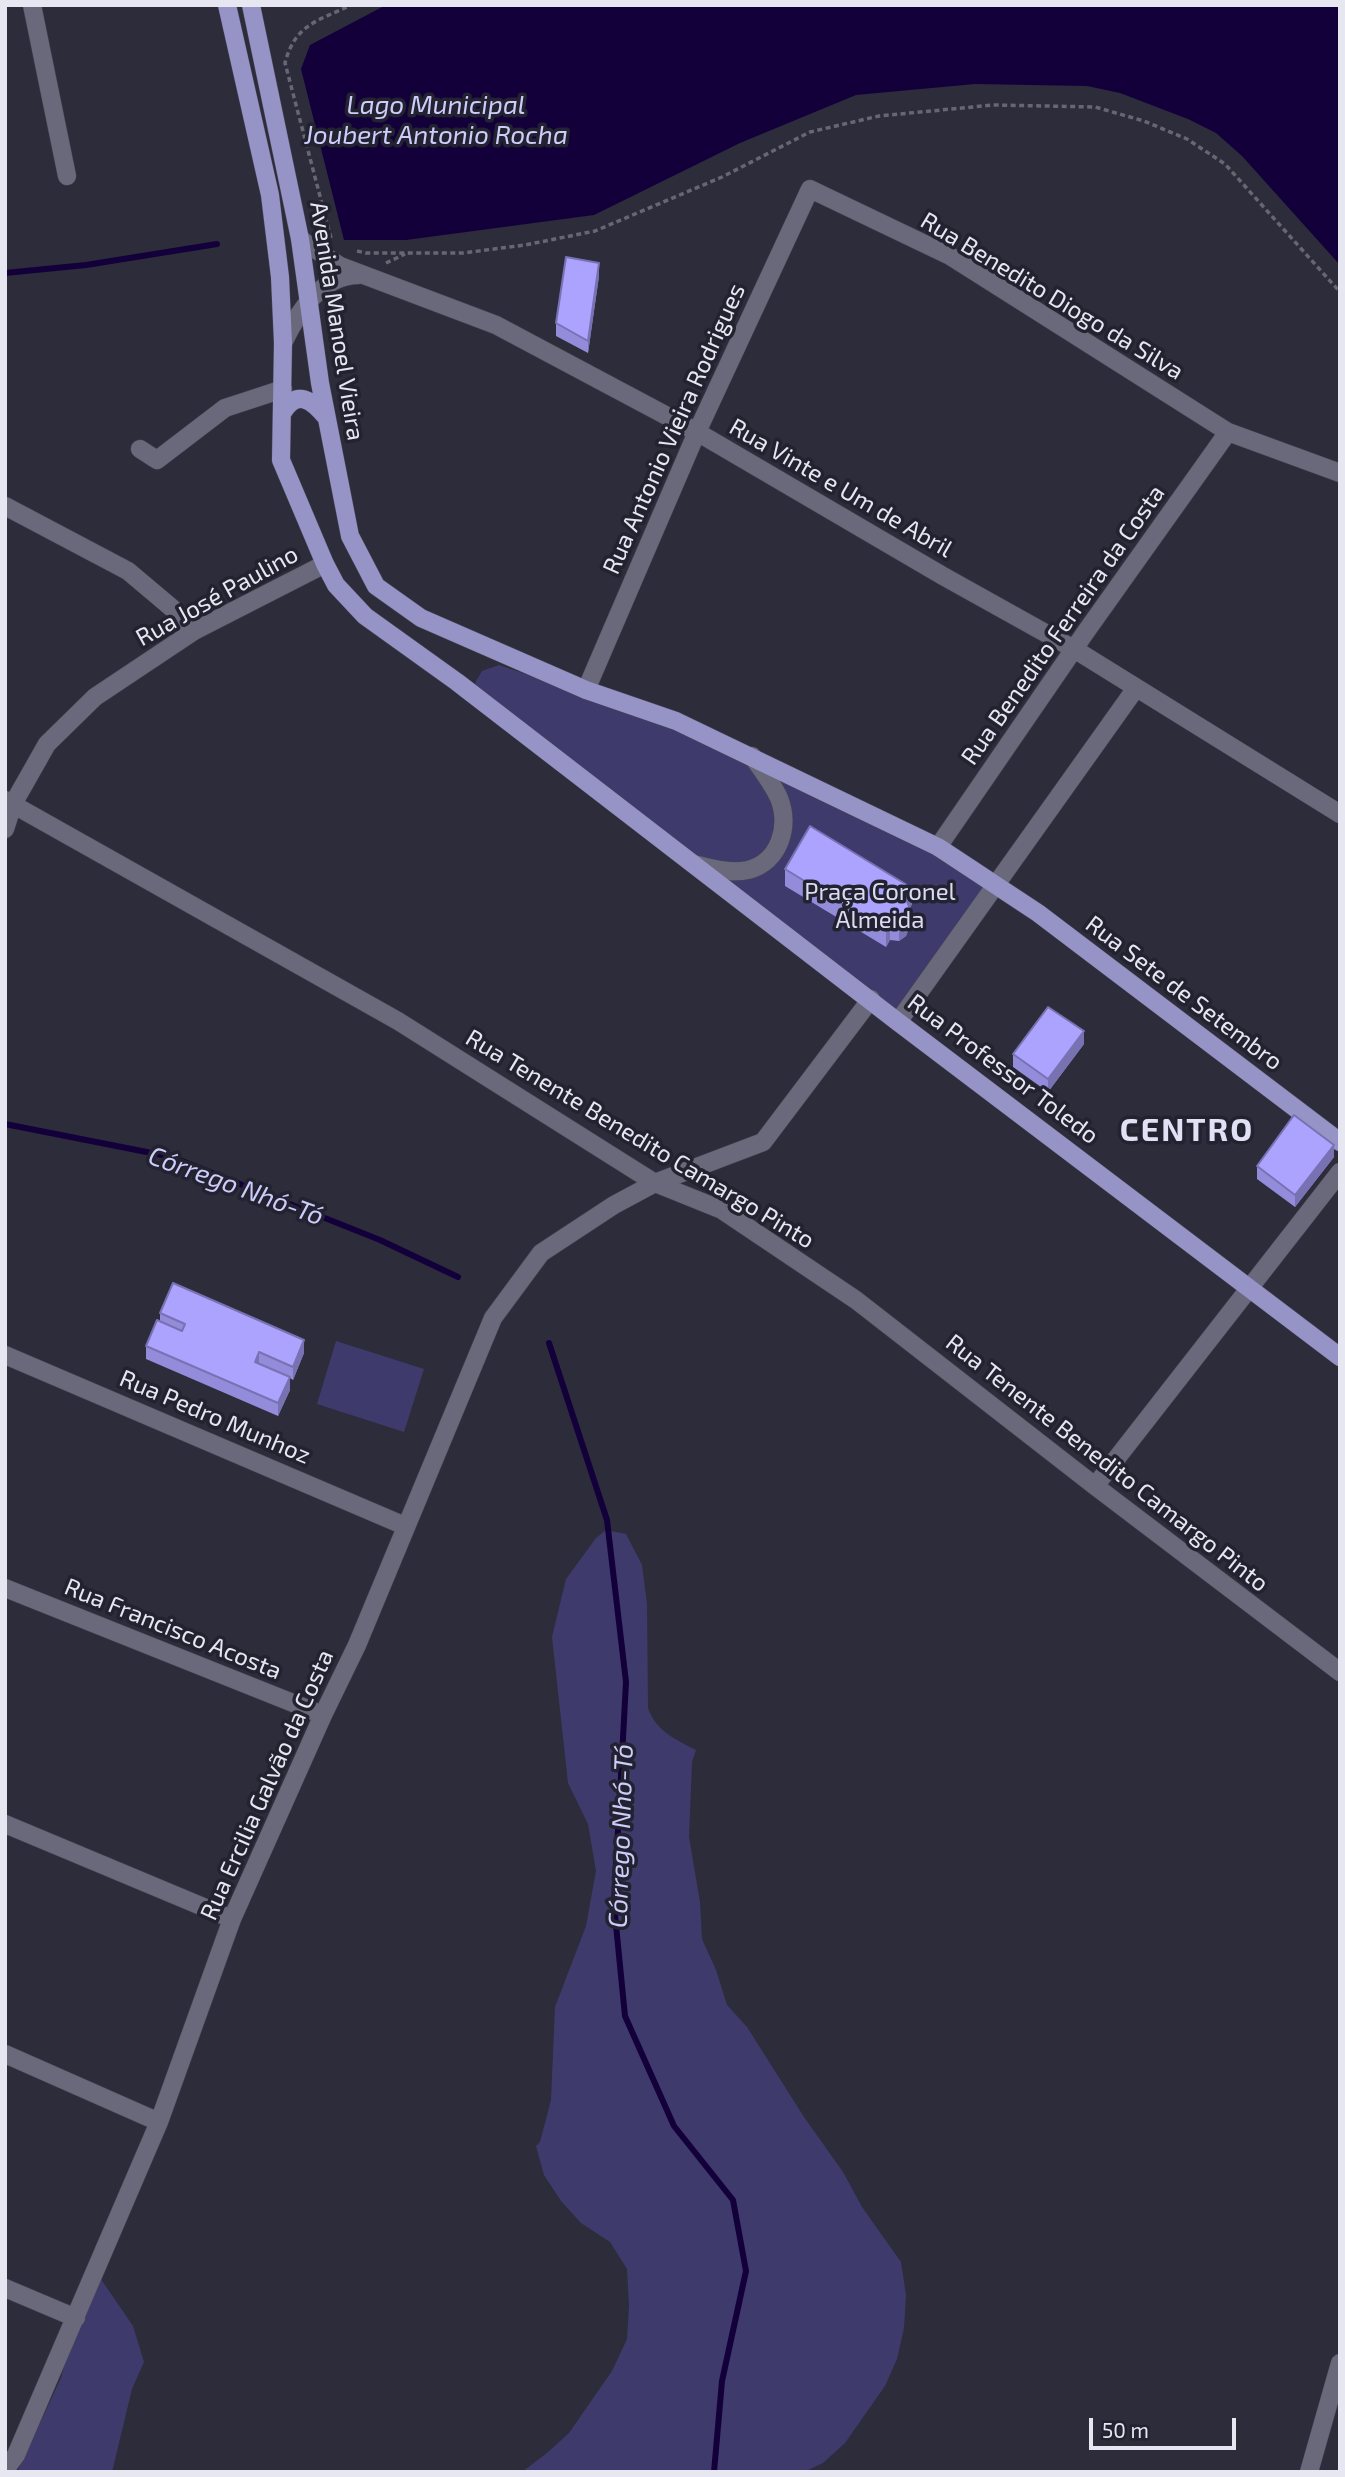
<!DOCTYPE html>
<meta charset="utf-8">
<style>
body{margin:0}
#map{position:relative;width:1345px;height:2477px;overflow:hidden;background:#2c2c3b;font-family:"Exo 2",sans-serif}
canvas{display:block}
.frame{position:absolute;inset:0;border:7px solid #e7e7f1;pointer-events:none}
.scale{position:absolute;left:1089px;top:2418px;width:147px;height:32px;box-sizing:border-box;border:4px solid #e7e7f1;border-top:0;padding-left:9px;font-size:21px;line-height:24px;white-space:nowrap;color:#e7e7f1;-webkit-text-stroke:5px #232231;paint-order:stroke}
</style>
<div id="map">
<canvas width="1345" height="2477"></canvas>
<div class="frame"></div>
<div class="scale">50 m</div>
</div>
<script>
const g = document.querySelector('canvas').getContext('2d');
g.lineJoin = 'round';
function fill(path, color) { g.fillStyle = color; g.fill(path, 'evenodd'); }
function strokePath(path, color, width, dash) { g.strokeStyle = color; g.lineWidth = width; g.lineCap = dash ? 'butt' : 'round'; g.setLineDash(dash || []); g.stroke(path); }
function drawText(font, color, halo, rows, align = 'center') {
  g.font = font + ' "Exo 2",sans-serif'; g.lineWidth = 7; g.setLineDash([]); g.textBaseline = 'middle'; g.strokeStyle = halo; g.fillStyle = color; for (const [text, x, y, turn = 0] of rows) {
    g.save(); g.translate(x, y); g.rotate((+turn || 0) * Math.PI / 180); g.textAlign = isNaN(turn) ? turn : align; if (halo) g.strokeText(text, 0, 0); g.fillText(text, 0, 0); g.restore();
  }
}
const green = new Path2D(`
 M499,665L674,724L936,850L990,886L897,1015L478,690L475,683L482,671Z
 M336,1341L424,1369L404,1432L317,1404Z
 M606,1530L626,1534L642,1565L647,1604L648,1708C656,1731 675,1739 696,1750L692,1762L689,1837L700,1902L702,1939L716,1970L727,2005L747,2027L804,2117L843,2172L862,2207L901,2262L906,2295L904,2328L897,2359L885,2386L845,2443L823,2463L804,2472H522L547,2453L569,2433L612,2371L627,2339L629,2306L627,2269L610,2242L581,2223L561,2201L544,2175L536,2146L540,2142L551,2100L555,2007L586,1926L596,1871L588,1824L568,1783L552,1637L566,1579L596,1538Z
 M96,2272L133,2326L144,2362L132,2389L112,2472H17L61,2378L84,2286Z`);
const water = new Path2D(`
 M386,5H1340V265L1242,156L1216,133L1188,119L1120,93L1087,86L975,84L856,95L740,143L594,215L406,240H344L301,69L310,45Z`);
const stream = new Path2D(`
 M5,273L86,265L217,244
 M5,1124L172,1157L380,1240L458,1277
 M549,1343L607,1520L626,1682L614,1905L625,2016L674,2126L733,2200L746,2271L722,2381L714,2472`);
const path = new Path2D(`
 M331,238L285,63C295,24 318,21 351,5
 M357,251L366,253H463L525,245L595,231L722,177L810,132L879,116L993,105L1095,107L1144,121L1187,139L1225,164L1340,292
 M386,263L405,254`);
const minor = new Path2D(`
 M32,5L67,176
 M300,239L340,266L496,325L697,432L943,576L1074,649L1340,814
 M283,343C298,312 321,275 359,275
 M140,449L157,460L225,408L283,389
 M5,506L128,571L179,614L194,631
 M586,690L697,432L810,189L950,256L1228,432L1340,473
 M5,800L398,1021L655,1183L722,1210L856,1300L1095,1486L1340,1672
 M5,829L13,804L47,744L95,697L194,631L325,564
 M938,847L1085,633L1228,432
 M694,864C711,868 730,874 748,870C780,862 790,826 779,798C772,783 762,770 752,756
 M898,1022L1136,688
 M5,1355L405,1526
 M1095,1486L1340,1172
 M5,1588L323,1715
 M5,1824L232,1919
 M5,2054L159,2122
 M5,2288L76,2318
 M5,2470L16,2455L159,2122L232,1919L323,1715L357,1645L493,1318L541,1253L614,1205L655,1183L763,1142L871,999
 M1309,2472L1340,2363`);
const major = new Path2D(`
 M227,5L270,195L280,277L283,343L281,460L325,564L336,585L365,616L457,682L898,1022L1340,1357
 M251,5L300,239L320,383L350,536L376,586L421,618L586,690L676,721L938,847L1038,913L1340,1142
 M283,412C297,389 312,400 326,417`);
const wall = new Path2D(`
 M599,276L588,353L556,336V323Z
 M785,869L912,904L910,908V926L906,936L899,941L890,940L886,947L785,886Z
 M1084,1044L1048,1092L1013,1067V1054Z
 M1334,1157L1295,1207L1257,1179V1166Z
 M160,1313L304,1353L293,1380L290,1378V1390L278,1416L146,1359V1346L160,1322Z`);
const shadedWall = new Path2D(`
 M599,263V276L588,353V341Z
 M912,888V904L906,916V899Z
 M910,909V926L906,936L899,941V924Z
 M890,923V940L886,947V931Z
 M1084,1031V1044L1048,1092V1079Z
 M1334,1145V1157L1295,1207V1195Z
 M304,1340V1353L293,1380V1367Z
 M259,1352V1365L255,1362Z
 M290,1377V1390L278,1416V1403Z`);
const building = new Path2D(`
 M566,257L599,263L588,341L556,323Z
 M810,826L912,888L906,899L910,909L906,919L899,924L890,923L886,931L785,869Z
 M1048,1007L1084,1031L1048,1079L1013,1054Z
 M1294,1115L1334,1145L1295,1195L1257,1166Z
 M173,1283L304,1340L293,1367L259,1352L255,1362L290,1377L278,1403L146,1346L157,1320L182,1331L185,1324L160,1313Z`);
const streetNames = [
 ["Rua Benedito Diogo da Silva",1052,296,31],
 ["Avenida Manoel Vieira",337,321,81],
 ["Rua Antonio Vieira Rodrigues",674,429,-66],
 ["Rua Vinte e Um de Abril",841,488,30],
 ["Rua José Paulino",217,596,-29],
 ["Rua Benedito Ferreira da Costa",1063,625,-55],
 ["Rua Sete de Setembro",1184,993,37],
 ["Rua Professor Toledo",1003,1069,37],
 ["Rua Tenente Benedito Camargo Pinto",640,1139,31],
 ["Rua Pedro Munhoz",215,1417,23],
 ["Rua Tenente Benedito Camargo Pinto",1107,1463,38],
 ["Rua Francisco Acosta",173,1629,22],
 ["Rua Ercilia Galvão da Costa",267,1785,-66]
];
const parkNames = [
 ["Praça Coronel",880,892],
 ["Almeida",880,920]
];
const waterNames = [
 ["Lago Municipal",436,105],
 ["Joubert Antonio Rocha",436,135],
 ["Córrego Nhó-Tó",236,1186,20],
 ["Córrego Nhó-Tó",621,1836,-88]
];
const districtNames = [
 ["CENTRO",1187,1130]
];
fill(green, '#3f3a6c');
fill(water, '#13003b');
strokePath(stream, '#13003b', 6);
strokePath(minor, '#474754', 19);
strokePath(major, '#474754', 19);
strokePath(path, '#676774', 3.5, [5, 3.5]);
strokePath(minor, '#69697b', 18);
strokePath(major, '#9693c7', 18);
fill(wall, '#938cda');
fill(shadedWall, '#7872b2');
fill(building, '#aba3fe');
strokePath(building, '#7872b2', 2);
drawText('24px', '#e7e7f1', '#232231', streetNames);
drawText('24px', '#dbdbf2', '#232231', parkNames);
drawText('italic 26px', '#cdccfa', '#232231', waterNames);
g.letterSpacing = '2px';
drawText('bold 32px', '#e1e1f5', '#232231', districtNames);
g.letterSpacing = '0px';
</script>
